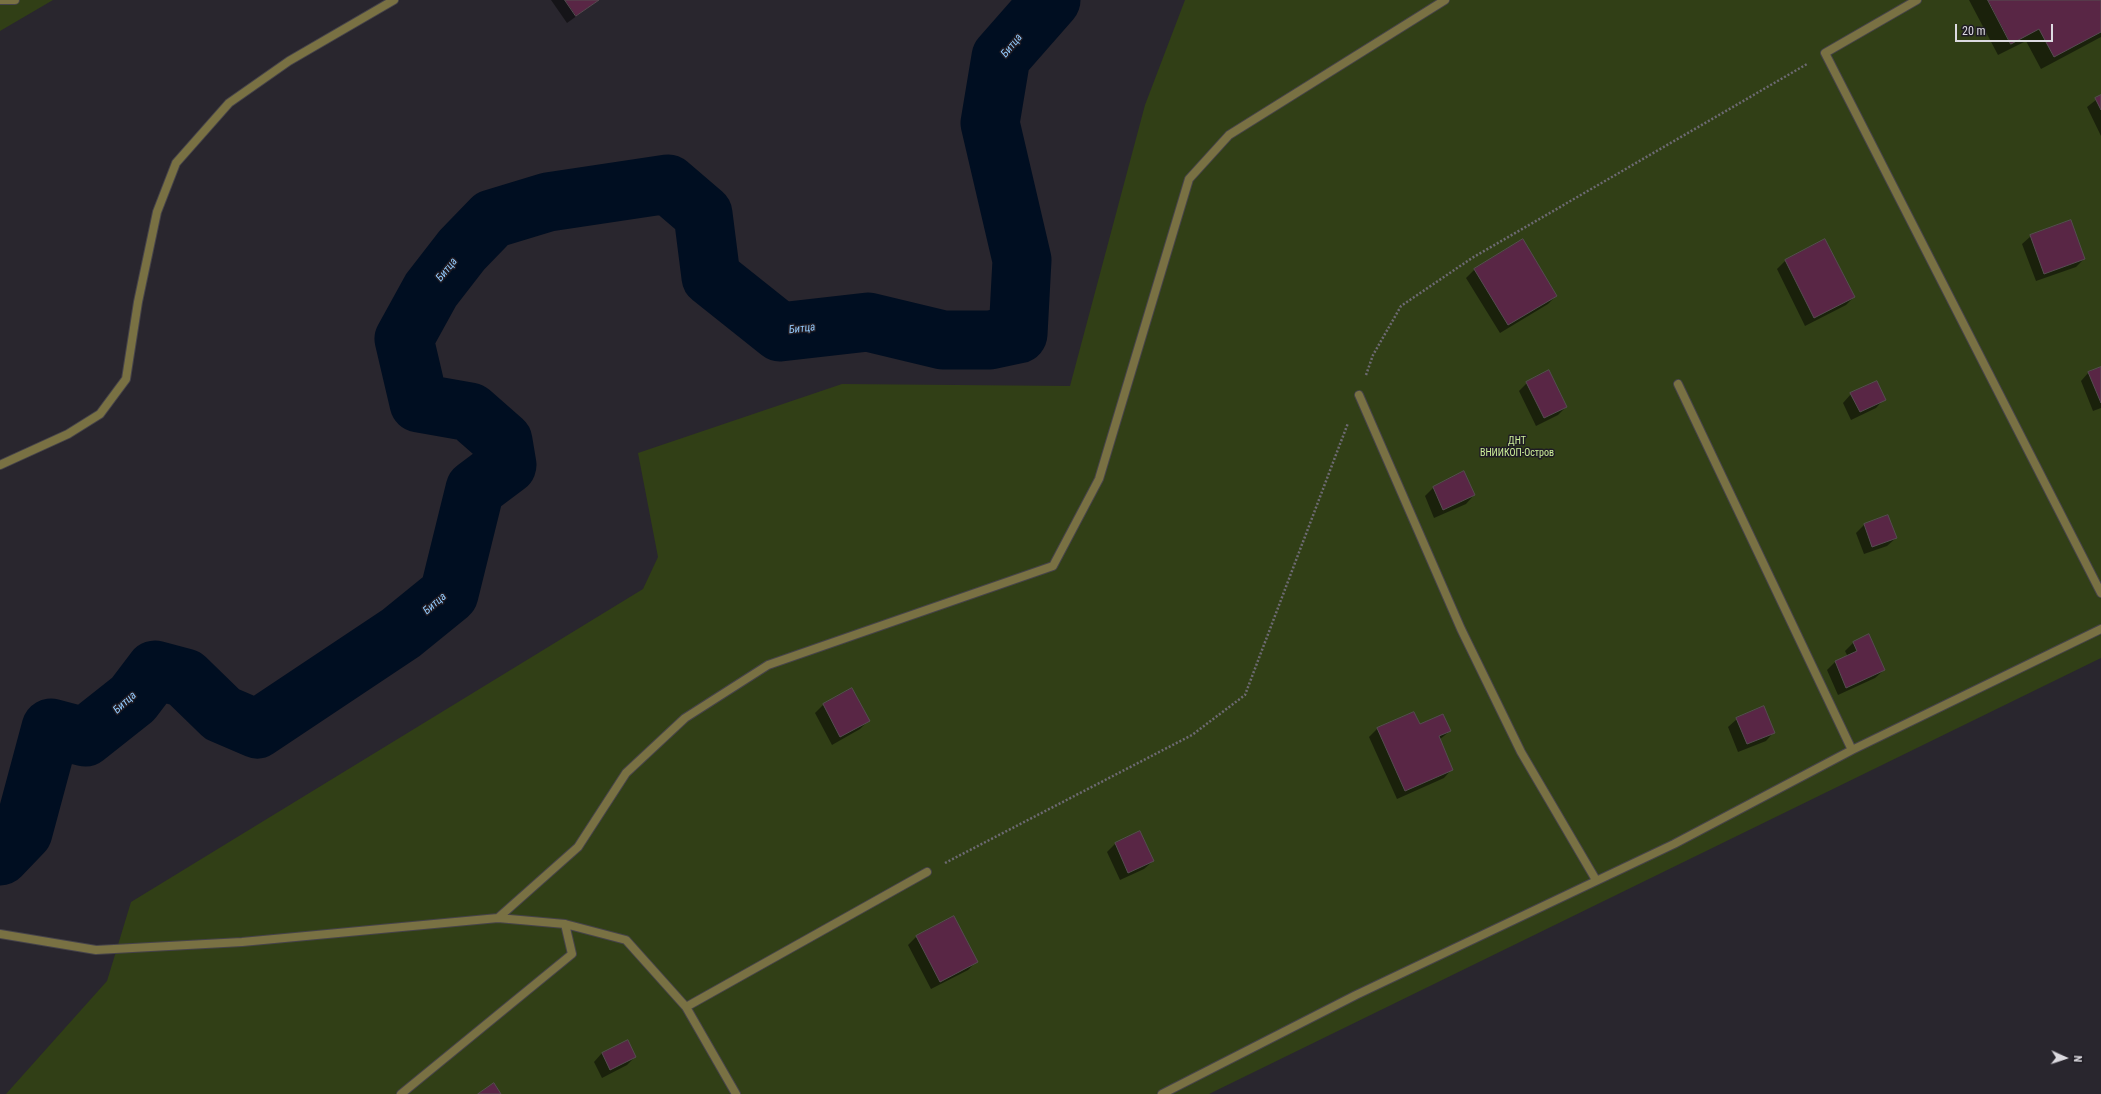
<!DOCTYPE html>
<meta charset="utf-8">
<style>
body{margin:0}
#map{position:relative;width:2101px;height:1094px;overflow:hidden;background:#29262e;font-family:"Roboto Condensed",sans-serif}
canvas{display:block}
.north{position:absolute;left:2045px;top:1038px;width:40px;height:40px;-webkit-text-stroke:3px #1f1c24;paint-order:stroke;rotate:93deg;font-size:11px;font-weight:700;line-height:16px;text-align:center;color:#dcdae0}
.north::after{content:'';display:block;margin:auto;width:14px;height:18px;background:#dcdae0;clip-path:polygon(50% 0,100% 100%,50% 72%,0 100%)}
.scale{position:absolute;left:1955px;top:24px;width:98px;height:18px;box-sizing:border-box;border:2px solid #dcdae0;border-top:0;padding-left:5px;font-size:12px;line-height:14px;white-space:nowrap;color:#dcdae0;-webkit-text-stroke:3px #1f1c24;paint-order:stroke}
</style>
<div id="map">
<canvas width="2101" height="1094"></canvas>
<div class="north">N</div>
<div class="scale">20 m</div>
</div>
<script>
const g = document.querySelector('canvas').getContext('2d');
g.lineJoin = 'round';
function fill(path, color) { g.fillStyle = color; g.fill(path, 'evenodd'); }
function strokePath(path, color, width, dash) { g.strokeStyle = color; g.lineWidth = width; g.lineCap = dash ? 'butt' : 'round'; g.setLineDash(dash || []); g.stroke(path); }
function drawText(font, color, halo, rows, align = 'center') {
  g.font = font + ' "Roboto Condensed",sans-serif'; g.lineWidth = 3; g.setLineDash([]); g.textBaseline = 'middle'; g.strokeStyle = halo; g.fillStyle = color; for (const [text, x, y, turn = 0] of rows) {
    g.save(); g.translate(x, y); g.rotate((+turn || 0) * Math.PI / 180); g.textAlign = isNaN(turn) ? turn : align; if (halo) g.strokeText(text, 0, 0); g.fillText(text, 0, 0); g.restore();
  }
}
const green = new Path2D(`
 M0,0H53L0,31Z
 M1185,0H2101V658L1209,1094H6L107,981L131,902L643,589L658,557L638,453L842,384L1070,386L1145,105Z`);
const shadow = new Path2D(`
 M551,0H599L567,23Z
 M1969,0H2101V37L2041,69L2026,41L1998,55Z
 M2101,96V136L2087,107Z
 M2031,236L2084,259L2076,267L2036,281L2022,244Z
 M1825,240L1854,297L1846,305L1805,326L1777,269L1785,261Z
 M1475,269L1556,296L1548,304L1500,333L1466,278Z
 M2101,368V408L2093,411L2081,381L2089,372Z
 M1527,383L1566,407L1558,415L1536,426L1519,391Z
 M1851,394L1884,399L1876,408L1851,420L1843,403Z
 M1463,472L1474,495L1466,504L1434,518L1425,496L1433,488Z
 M1864,525L1896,538L1887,546L1864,554L1856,533Z
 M1868,636L1884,670L1875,678L1838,695L1827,670L1835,662L1848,657L1845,651L1853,643Z
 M851,689L868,721L860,729L832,745L815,713L823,705Z
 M1737,719L1774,732L1766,741L1738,752L1728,727Z
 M1419,726L1450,731L1439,740L1452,769L1444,778L1397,799L1369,737L1377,729Z
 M1140,833L1153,861L1144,869L1120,880L1107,852L1115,844Z
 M917,936L976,962L968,970L931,989L908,945Z
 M602,1053L635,1057L627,1065L602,1078L594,1062Z`);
const river = new Path2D(`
 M0,856L23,832L51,728L85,737L133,699L155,670L185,678L222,714L257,729L401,633L449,594L475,489L507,465L503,441L470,412L419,403L404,339L431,290L462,250L492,219L548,202L668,184L703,214L711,277L780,332L868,322L943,340H990L1018,334L1022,260L990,123L1001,57L1051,0`);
const building = new Path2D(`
 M565,0H599L576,16Z
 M1988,0H2101V32L2054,57L2039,29L2011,44Z
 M2101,95V110L2095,98Z
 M2071,220L2085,259L2044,274L2030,235Z
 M1523,239L1557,296L1508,325L1474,269Z
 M1825,239L1855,297L1814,318L1785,260Z
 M2101,367V403L2088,372Z
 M1549,370L1567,407L1544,418L1526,382Z
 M1877,381L1886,400L1860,412L1850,393Z
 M1464,471L1475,495L1443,510L1433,487Z
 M1888,515L1897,538L1872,547L1864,524Z
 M1869,634L1885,670L1846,688L1835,661L1857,651L1853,642Z
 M852,688L870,721L840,737L823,704Z
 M1764,706L1775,733L1747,744L1736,718Z
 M1414,712L1420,724L1443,714L1451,731L1439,736L1453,770L1405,791L1377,728Z
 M1140,831L1154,861L1128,873L1115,843Z
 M954,916L978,962L940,982L916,936Z
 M628,1040L636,1057L610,1070L602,1053Z
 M494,1083L501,1094H478Z`);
const path = new Path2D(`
 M1366,375L1373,355L1401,306L1472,258L1807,64
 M945,863L1192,735L1245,695L1348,423`);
const service = new Path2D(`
 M0,0H15
 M1917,0L1825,53L2101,593
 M1678,384L1852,750
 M1359,395L1461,629L1521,752L1596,880
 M0,465L68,434L100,414L126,379L138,302L157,212L176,163L229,103L289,61L394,0
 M498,918L578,847L626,773L685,718L768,665L1053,566L1099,479L1189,179L1229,135L1445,0
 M0,934L96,950L242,942L498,918L565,924L626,940L686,1007L736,1094
 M686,1007L927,872
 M401,1094L572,954L565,924
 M1162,1094L1356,995L1674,844L1852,750L2101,629`);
const parkNames = [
 ["ДНТ",1517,441],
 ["ВНИИКОП-Остров",1517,453]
];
const waterNames = [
 ["Битца",1012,46,-51],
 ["Битца",447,270,-51],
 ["Битца",802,329,-7],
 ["Битца",435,604,-41],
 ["Битца",125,703,-42]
];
fill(green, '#313f16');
fill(shadow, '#0007');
strokePath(river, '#000e21', 59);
fill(building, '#592645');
strokePath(building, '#564c51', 1);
strokePath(service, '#46434a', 10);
strokePath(path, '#6d6a72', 2.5, [2, 2]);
strokePath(service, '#797143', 8);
drawText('10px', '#ce9', '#1f1c24', parkNames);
drawText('italic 11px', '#94cbfe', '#1f1c24', waterNames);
</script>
